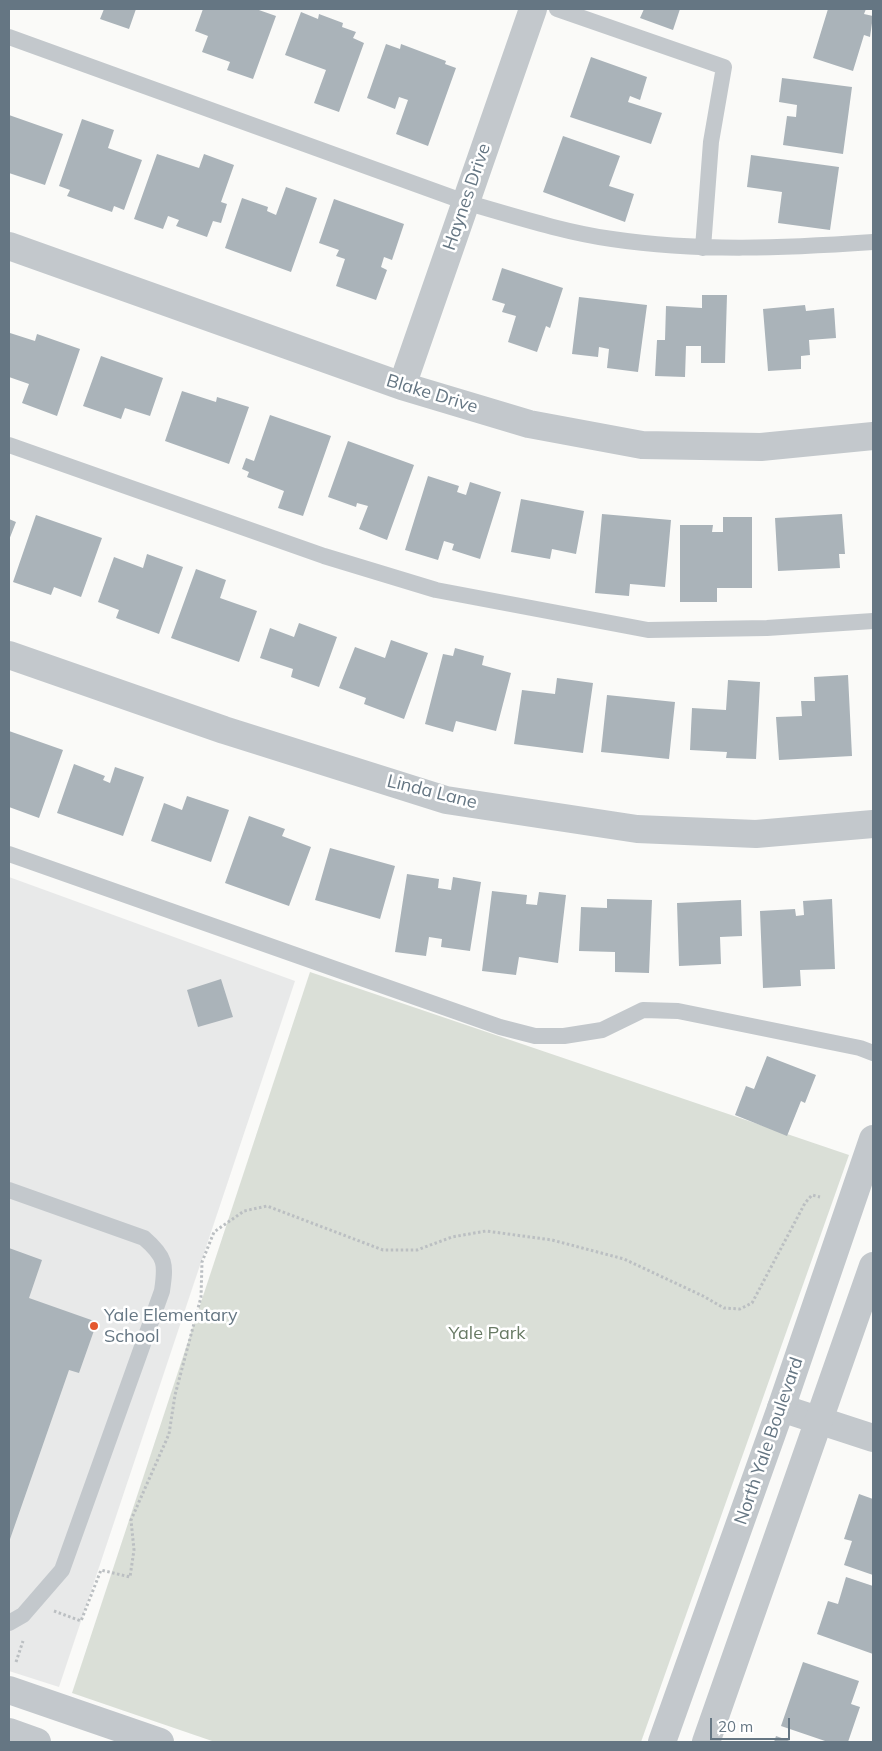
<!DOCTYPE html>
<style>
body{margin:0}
#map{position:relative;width:882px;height:1751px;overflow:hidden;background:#fafaf8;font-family:Mulish,sans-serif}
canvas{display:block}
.frame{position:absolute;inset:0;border:10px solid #657683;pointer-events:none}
.scale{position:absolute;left:710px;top:1718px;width:80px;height:22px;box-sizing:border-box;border:2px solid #657683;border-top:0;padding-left:6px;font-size:15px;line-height:18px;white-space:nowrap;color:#657683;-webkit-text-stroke:4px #fff;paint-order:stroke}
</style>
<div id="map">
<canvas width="882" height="1751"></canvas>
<div class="frame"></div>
<div class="scale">20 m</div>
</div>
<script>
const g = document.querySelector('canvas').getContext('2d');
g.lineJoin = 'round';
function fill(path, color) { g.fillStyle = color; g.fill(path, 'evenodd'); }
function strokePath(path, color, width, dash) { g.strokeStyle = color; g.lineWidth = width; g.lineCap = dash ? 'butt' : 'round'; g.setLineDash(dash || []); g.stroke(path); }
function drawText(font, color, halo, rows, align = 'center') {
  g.font = font + ' Mulish,sans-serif'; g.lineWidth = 5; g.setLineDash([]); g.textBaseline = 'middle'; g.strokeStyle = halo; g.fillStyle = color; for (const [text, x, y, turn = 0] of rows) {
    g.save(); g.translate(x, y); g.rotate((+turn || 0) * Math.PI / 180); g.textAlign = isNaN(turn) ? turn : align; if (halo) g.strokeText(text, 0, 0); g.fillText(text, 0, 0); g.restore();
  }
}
const built = new Path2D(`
 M9,877L295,981L59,1687L9,1671Z`);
const green = new Path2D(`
 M310,972L849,1155L641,1742H215L72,1693Z`);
const building = new Path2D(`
 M104,9H136L129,29L100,19Z
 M203,9H256L276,16L253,79L227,70L230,62L202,52L208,36L195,31Z
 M644,9H680L673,30L640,18Z
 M828,9H866L864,14L873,16L870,37L864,35L853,71L813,58Z
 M301,12L318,19L319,14L343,23L342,27L356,32L353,38L364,43L339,112L314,103L326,70L285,55Z
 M386,44L400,49L401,44L446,61L445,64L456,68L428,146L396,134L408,100L399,97L395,109L367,98Z
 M591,57L647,77L640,100L630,96L628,102L662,113L651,144L570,117Z
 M782,78L852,87L843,154L783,145L787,116L796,117L797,105L779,102Z
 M9,115L63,134L45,185L9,173Z
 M82,119L114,130L108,148L142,160L124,210L114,206L112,212L67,196L70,190L59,186Z
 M563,136L620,156L609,186L634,194L625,222L543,192Z
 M157,154L199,168L204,154L234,165L221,202L227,204L221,223L213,221L207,237L176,226L179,220L168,216L163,229L134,219Z
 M751,155L839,167L830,230L778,223L782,192L747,187Z
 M286,187L317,198L291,272L225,248L242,198L268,207L267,211L276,215Z
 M334,199L404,224L392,260L384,257L381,267L387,270L376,300L336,286L345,259L336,256L339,250L319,243Z
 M502,268L563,288L550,328L546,326L537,352L508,342L516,316L502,312L505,304L492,300Z
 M702,295H727L725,363H701V346H686L685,377L655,376L657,340H665L666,306L702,308Z
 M579,297L647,305L638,372L607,368L609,349L599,347L598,357L572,354Z
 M805,305L806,311L834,308L836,338L809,340L810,355L801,356V369L768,371L763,309Z
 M10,333L35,341L37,334L80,349L57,416L22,403L29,384L9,377Z
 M101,356L163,378L150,416L125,408L121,419L83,406Z
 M182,391L216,402L217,397L249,407L229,464L165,441Z
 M270,415L331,436L303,516L278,508L284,491L247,477L249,472L242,469L246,458L254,461Z
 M348,441L414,465L387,540L359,529L368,506L357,503L356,507L328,497Z
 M428,476L459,486L457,492L466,495L470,482L501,492L480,559L452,550L454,544L444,541L438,560L405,550Z
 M521,499L584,511L576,554L552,549L550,559L511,552Z
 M602,514L671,520L665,587L630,584L629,596L595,593Z
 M842,514L845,554H839L840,568L778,571L775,518Z
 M36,515L102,538L81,597L54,587L51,595L13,582Z
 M723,517H752V588H717V602H680V525H713L712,532H723Z
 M9,519L16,522L9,540Z
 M147,554L183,567L159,634L116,618L119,610L98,602L114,557L143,568Z
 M196,569L226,580L220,598L257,611L239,662L171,638Z
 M299,623L337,637L319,687L291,677L293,669L260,658L270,628L294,637Z
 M391,640L428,653L404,719L364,704L366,698L339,688L355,647L385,658Z
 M455,648L484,656L482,665L511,673L496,731L456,721L453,732L425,724L443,654L453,656Z
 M848,675L852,756L779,760L776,717L802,716L801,701H815L814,677Z
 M557,678L593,683L583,753L514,744L522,690L555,694Z
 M728,680L760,682L756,759L726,758L727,752L690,750L692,708L726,710Z
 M607,695L675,702L669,759L601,752Z
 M9,731L63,750L39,818L9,807Z
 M74,764L105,776L103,780L110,783L115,767L144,777L123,836L57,813Z
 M187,796L229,810L211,862L151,841L164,803L182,810Z
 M249,816L285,829L282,836L311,847L289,906L225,883Z
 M330,848L395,866L380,919L315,900Z
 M407,874L439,879L438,888L451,890L453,877L481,882L470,951L441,947L442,939L429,937L426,956L395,952Z
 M492,891L527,895L526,904L537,905L539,892L566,895L558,963L519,957L516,975L482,971Z
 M607,899L652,900L649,973L615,972V952L579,951L581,907L607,908Z
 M832,899L835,969L800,970L801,986L763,988L760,911L795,909L796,916L804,915L803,901Z
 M741,900L742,936L720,937L721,964L679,966L677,903Z
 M221,979L233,1017L198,1027L187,990Z
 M767,1056L816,1075L805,1103L801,1101L787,1136L735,1115L746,1086L754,1089Z
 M9,1248L42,1260L29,1298L97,1322L79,1373L69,1370L9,1542Z
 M859,1494L873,1499V1575L844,1565L852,1541L844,1539Z
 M846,1577L873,1586V1654L817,1634L828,1601L838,1604Z
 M803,1662L859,1681L851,1704L860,1707L848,1742H828L781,1726Z
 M776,1736L793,1742H774Z`);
const path = new Path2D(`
 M54,1611L81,1621L101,1570L130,1577L134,1550L131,1520L169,1434L175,1395L201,1297L202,1262L214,1232L244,1211L267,1206L383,1250H417L452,1237L486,1231L552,1240L624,1259L703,1296L724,1308L740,1309L752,1303L805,1203L812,1195L820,1197
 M16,1662L23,1641`);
const service = new Path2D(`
 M557,9L724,67L711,142L703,248
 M9,37L465,202C514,216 563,232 612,239C699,252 786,248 873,242
 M9,445L324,556L436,590L648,630L767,628L873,621
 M9,854L500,1027L535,1036H564L602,1030L643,1010L678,1011L860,1048L873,1053
 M9,1190L144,1238C166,1257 166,1264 162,1291L62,1570L23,1615L9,1623`);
const minor = new Path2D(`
 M9,246L402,386L529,424L642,445L761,447L873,436
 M402,386L533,9
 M9,655L224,730L446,800L637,829L756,834L873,824
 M781,1408L873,1438`);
const tertiary = new Path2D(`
 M9,1690L160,1742
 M9,1732L37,1742
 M662,1742L781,1408L873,1139
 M706,1742L873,1266`);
const markers = [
 [94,1326,5,"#e4572e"]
];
const streetNames = [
 ["Haynes Drive",467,197,-71],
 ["Blake Drive",432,394,17],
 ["Linda Lane",432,792,14],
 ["North Yale Boulevard",769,1441,-71]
];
const poiNames = [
 ["Yale Elementary",104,1316],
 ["School",104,1337]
];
const parkNames = [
 ["Yale Park",487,1334]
];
fill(built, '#e8e9e9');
fill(green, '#dadfd7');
fill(building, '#aab3b9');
strokePath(path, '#bbbfc2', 3, [2.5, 2.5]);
strokePath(service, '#c3c8cc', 16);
strokePath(minor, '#c3c8cc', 28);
strokePath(tertiary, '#c3c8cc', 28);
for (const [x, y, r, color] of markers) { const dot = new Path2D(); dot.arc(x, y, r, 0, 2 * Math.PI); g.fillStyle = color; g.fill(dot); strokePath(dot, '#fff', 2); }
drawText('18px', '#657683', '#fff', streetNames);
drawText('18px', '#657683', '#fff', poiNames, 'left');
drawText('18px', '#687a64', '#fff', parkNames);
</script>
